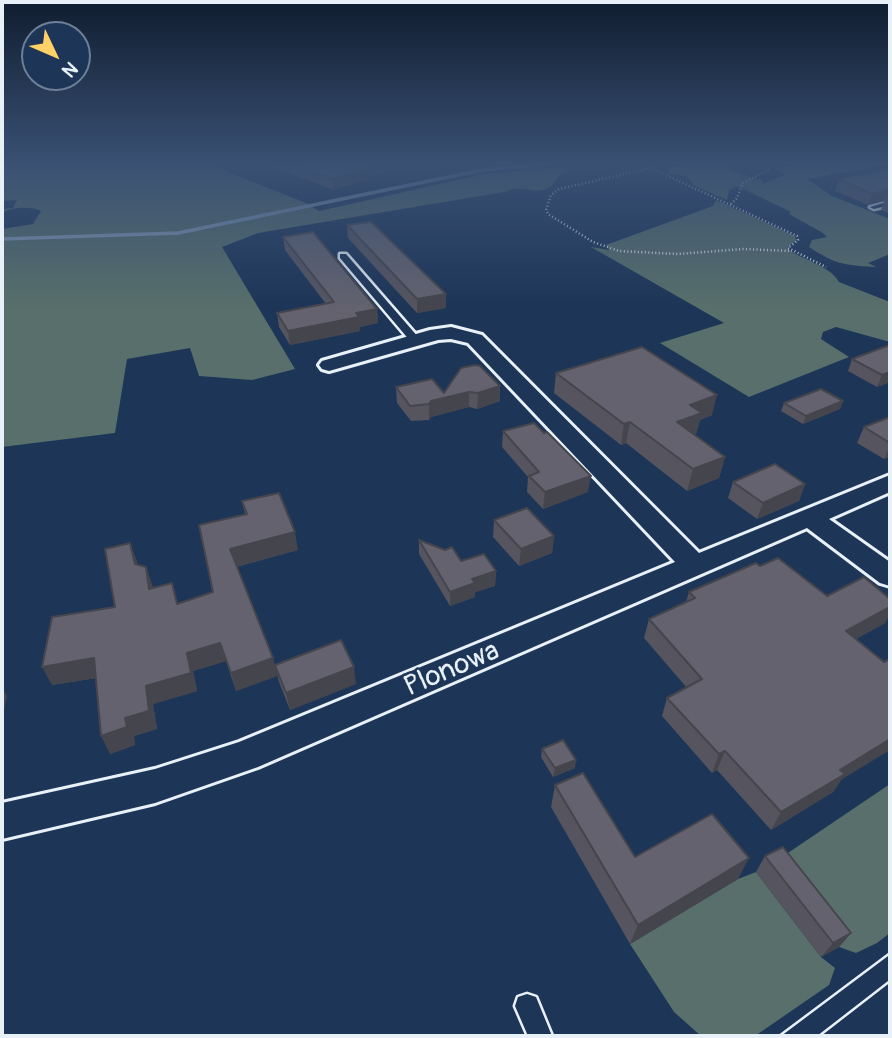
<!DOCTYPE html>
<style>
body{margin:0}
#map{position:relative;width:892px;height:1038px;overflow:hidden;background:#1d3557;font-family:Pangolin,sans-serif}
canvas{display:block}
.frame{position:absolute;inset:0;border:4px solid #e8f1f8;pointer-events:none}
.north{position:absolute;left:21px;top:21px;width:70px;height:70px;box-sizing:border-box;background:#1d3557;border:2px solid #6e8097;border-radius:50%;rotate:134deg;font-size:19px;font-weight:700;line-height:28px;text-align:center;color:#e8f1f8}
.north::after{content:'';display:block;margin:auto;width:24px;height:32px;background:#ffd166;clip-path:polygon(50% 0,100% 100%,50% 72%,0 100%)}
</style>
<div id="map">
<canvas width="892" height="1038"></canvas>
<div class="frame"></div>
<div class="north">N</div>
</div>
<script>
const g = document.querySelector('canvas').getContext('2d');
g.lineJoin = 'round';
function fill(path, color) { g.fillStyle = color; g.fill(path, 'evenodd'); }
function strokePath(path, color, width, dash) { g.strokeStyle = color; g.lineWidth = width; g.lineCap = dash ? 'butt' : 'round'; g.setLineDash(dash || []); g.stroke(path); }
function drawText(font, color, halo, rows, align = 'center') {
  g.font = font + ' Pangolin,sans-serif'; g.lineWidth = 5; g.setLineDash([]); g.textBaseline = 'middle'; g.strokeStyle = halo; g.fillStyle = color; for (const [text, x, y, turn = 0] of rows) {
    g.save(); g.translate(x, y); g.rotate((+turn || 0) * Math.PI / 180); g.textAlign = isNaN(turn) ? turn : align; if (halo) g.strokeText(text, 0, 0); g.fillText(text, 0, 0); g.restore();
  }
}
const green = new Path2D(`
 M2,164H208L306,203L319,211L484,174L565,167L568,172L559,175C546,204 523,181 504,192L258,233L222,247L295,369L252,380L199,376L190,348L127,359L115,433L2,447V229L33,224L41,211C30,206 12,207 2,213V209L13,208L17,200L2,201Z
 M691,164H732L729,167L730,170L763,181L762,184L785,175L774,168L808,164H890L807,179L832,196L890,219V254L868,263L876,267C843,265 837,265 809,247L812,240L827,237L823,233L789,214L791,212L737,186L729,190L727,200L695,186L686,176L667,173L672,167Z
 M716,200L795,236L796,240L787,248C801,260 830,265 839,282L890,302V342L836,327L823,332L821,339L849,357L749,397L660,343L724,323L591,247L609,250L606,245L713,206Z
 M890,784V933L877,943L856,953L839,947L773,863Z
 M756,872L821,957L835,968L829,985L755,1036H701L674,1012L630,944L738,879Z`);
const stream = new Path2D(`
 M2,239L178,233L482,170L551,164`);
const path = new Path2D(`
 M661,164L651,168L797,236L798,240L788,248L826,267
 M651,168L559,189L551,195L546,210L548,214L593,242L619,251L678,254L743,249L792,251
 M731,204L737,198L743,183L770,169L766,164`);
const service = new Path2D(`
 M890,201V205L874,209L870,207Z
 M340,254H346L419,338V342H411L340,258Z
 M527,994L536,997L552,1036H528L515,1006L518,997Z`);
const minor = new Path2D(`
 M451,327L482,335L699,553L890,475V492L829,519L890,562V586L880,583L807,528L258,767L155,803L2,839V803L155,769L239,742L675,562L468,343L451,339L438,340L329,371L322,369L319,365L322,361L430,330Z`);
const tram = new Path2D(`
 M779,1036L890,953
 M819,1036L890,981`);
const wall = new Path2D(`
 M266,164H414L368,177L369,179L333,190Z
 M890,169V214L881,210L884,201L868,205L835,191L839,179Z
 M347,225L446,308L417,313L348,238Z
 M283,237L377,309L378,323L360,327V331L290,345L279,327L277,313L326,304L285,250Z
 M890,345V382L877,387L848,371L852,359Z
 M556,373L712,415L700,420L696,434H694L725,457L719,478L687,491L626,443L621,445L554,393Z
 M500,386V401L477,409L469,407L431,417L429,420L411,421L397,403L396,387L444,393Z
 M843,401L840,409L803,424L781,411L784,403Z
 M890,417V457L884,459L857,443L864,427Z
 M503,431L588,492L543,509L527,492L528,477L502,447Z
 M733,482L805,484L799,501L757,519L728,498Z
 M242,501L298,550L236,567L273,658L277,676L236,691L226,661L193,671L197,691L153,704L157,729L134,736L135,745L110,754L96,678L52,685L115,607L137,561V565L146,567L153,588L178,603L213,592L245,514Z
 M494,520L554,536L552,553L519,566L493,537Z
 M419,540L461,561L496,571L495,586L475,592V597L450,606L419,554Z
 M760,566L885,623L856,639L841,780L833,792L771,830L717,770L712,773L662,716L667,698L687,688L644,638L649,619L686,602L689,592Z
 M275,665L356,684L290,710L279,682Z
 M542,749L575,768L553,777L541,757Z
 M555,785L635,857L738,879L630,944L551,807Z
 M765,856L851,933L839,947L821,957L756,872Z`);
const shadedWall = new Path2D(`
 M378,164H414L368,177L369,179L333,190L332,179Z
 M890,189V199L885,198L884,201L868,205L872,194Z
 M446,294V308L417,313V299Z
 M377,309L378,323L360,327V331L290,345L288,331L356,313Z
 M890,372V382L877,387L882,375Z
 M500,386V401L477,409L478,393Z
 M469,392V407L431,417L429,420V404L431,401Z
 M717,395L712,415L700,420L696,434L672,443L677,422L690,405Z
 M843,401L840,409L803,424L806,416Z
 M630,422L626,443L621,445L624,424Z
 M890,446V457L884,459Z
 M725,457L719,478L687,491L693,469Z
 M591,476L588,492L543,509L545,492Z
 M805,484L799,501L757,519L763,503Z
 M295,532L298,550L234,567L230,549Z
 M554,536L552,553L519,566L521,549Z
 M130,543L137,561L142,582L135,564Z
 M146,567L152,585L156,607L149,589Z
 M496,571L495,586L475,592V597L450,606V592L472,579Z
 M890,607V615L885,623L836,650L846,631Z
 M220,643L226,661L193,671L197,691L153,704L157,729L134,736L135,745L110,754L101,736L125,718L146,686L187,653Z
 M94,658L103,677L52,685L42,667Z
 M273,658L277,676L236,691L231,673Z
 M354,667L356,684L290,710L286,693Z
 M2,688L7,696L2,719Z
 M890,739V750L841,780L833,792L771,830L781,812L840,770Z
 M725,751L717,770L712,773L719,754Z
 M576,760L575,768L553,777L555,768Z
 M749,858L738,879L630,944L638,925Z
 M851,933L839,947L821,957L833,943Z`);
const building = new Path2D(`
 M292,164H378L365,168L368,169L332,179Z
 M890,169V189L872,194L839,179Z
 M371,222L446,294L417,299L347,225Z
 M313,232L377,309L356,313L359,317L288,331L277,313L334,302L283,237Z
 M890,345V372L882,375L852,359Z
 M642,347L717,395L690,405L702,413L677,422L725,457L693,469L630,422L624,424L556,373Z
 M475,365L480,366L500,386L478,393L469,392L431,401L429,404L410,406L396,387L432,379L444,393L461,368Z
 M821,389L843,401L806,416L784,403Z
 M890,417V443L864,427Z
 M534,423L544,433L547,432L591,476L545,492L529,476L539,472L503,431Z
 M775,464L805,484L763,503L733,482Z
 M279,493L295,532L230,549L273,658L231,673L220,643L187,653L191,673L146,686L149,711L125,718L127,727L101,736L94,658L42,667L52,617L115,607L105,549L130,543L135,564L146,567L149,589L172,583L177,604L213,592L199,525L247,514L242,501Z
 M527,508L554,536L521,549L494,520Z
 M419,540L445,550L452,547L461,561L484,554L496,571L472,579L475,583L450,592Z
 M778,558L827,596L864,577L890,599V607L846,631L884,662L890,659V739L840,770L845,774L781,812L725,751L719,754L667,698L702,679L649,619L695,598L689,592L756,563L760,566Z
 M341,640L354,667L286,693L275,665Z
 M563,740L576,760L555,768L542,749Z
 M583,773L635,857L712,814L749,858L638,925L555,785Z
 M783,847L851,933L833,943L765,856Z`);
const nearStreetnames = [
 ["Plonowa",452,670,-23]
];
fill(green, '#586f6b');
strokePath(stream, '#869eb7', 3.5);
strokePath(service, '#e8f1f8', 5);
strokePath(minor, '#e8f1f8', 6);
strokePath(path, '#e8f1f8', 2.5, [1, 2.5]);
fill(service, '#1d3557');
fill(minor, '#1d3557');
strokePath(tram, '#e8f1f8', 2.5);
fill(wall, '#55545f');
fill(shadedWall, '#45454d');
fill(building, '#63626e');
strokePath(building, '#45454d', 2);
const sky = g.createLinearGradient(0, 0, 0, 309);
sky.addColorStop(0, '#101d30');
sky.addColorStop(0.53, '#3a5174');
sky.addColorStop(1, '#3a517400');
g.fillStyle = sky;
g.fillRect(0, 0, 892, 309);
drawText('28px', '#e8f1f8', '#1d3557', nearStreetnames);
</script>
